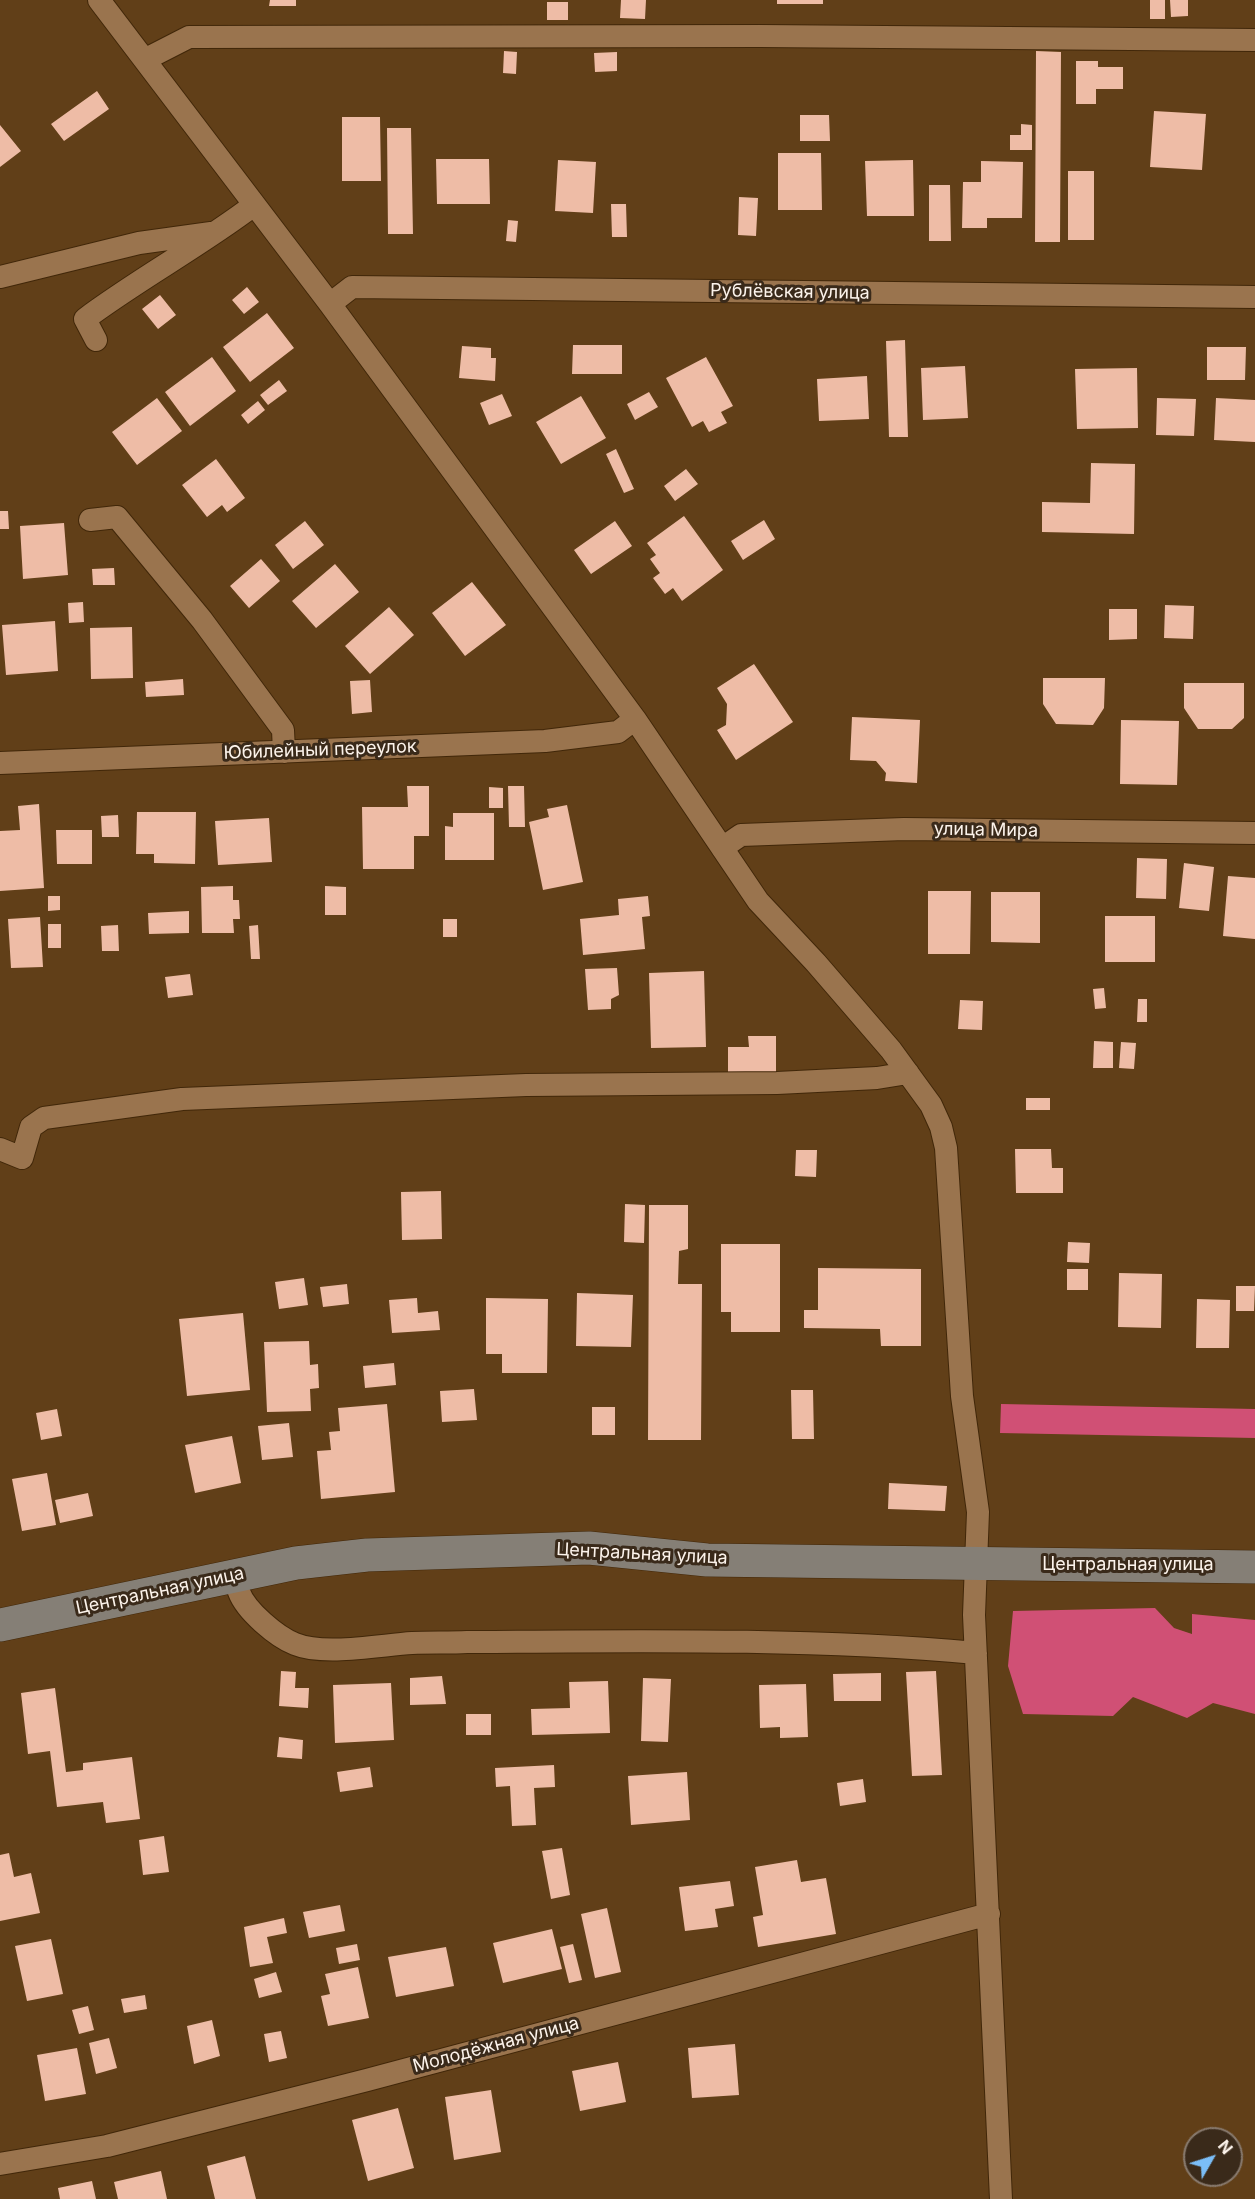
<!DOCTYPE html>
<meta charset="utf-8">
<style>
body{margin:0}
#map{position:relative;width:1255px;height:2199px;overflow:hidden;background:#613f18;font-family:Inter,sans-serif}
canvas{display:block}
.north{position:absolute;left:1183px;top:2127px;width:60px;height:60px;box-sizing:border-box;background:#3a2a1a;border:2px solid #887a6e;border-radius:50%;rotate:51deg;font-size:16px;font-weight:700;line-height:24px;text-align:center;color:#fcf3eb}
.north::after{content:'';display:block;margin:auto;width:21px;height:27px;background:#7bbef8;clip-path:polygon(50% 0,100% 100%,50% 72%,0 100%)}
</style>
<div id="map">
<canvas width="1255" height="2199"></canvas>
<div class="north">N</div>
</div>
<script>
const g = document.querySelector('canvas').getContext('2d');
g.lineJoin = 'round';
function fill(path, color) { g.fillStyle = color; g.fill(path, 'evenodd'); }
function strokePath(path, color, width, dash) { g.strokeStyle = color; g.lineWidth = width; g.lineCap = dash ? 'butt' : 'round'; g.setLineDash(dash || []); g.stroke(path); }
function drawText(font, color, halo, rows, align = 'center') {
  g.font = font + ' Inter,sans-serif'; g.lineWidth = 6; g.setLineDash([]); g.textBaseline = 'middle'; g.strokeStyle = halo; g.fillStyle = color; for (const [text, x, y, turn = 0] of rows) {
    g.save(); g.translate(x, y); g.rotate((+turn || 0) * Math.PI / 180); g.textAlign = isNaN(turn) ? turn : align; if (halo) g.strokeText(text, 0, 0); g.fillText(text, 0, 0); g.restore();
  }
}
const forest = new Path2D(`
 M1001,1404L1255,1409V1438L1000,1433Z
 M1155,1608L1174,1628L1192,1634V1614L1255,1620V1714L1213,1703L1187,1718L1133,1697L1113,1716L1023,1714L1008,1666L1013,1611Z`);
const building = new Path2D(`
 M270,0H296V6H269Z
 M621,0H646L645,19L620,18Z
 M777,0H823V4H777Z
 M1150,0H1165V19H1150Z
 M1170,0H1188V16L1171,17Z
 M547,2H568V20H547Z
 M504,51L517,52L516,74L503,73Z
 M1036,51L1061,52L1060,242H1035Z
 M617,52V71L595,72L594,53Z
 M1076,61H1098V67H1123V89H1096V104H1076Z
 M97,91L109,109L64,141L51,124Z
 M1154,111L1206,114L1202,170L1150,167Z
 M800,115H829L830,141H800Z
 M342,117H380L381,181H342Z
 M1021,124L1032,125V150H1010V135H1021Z
 M0,125L21,151L0,167Z
 M387,128H411L413,234H388Z
 M778,153H821L822,210H778Z
 M436,159H489L490,204H437Z
 M558,160L596,162L593,213L555,211Z
 M913,160L914,216H867L865,161Z
 M981,161L1023,162L1022,218H987V228H962L963,182H981Z
 M1068,171H1094V240H1068Z
 M929,185H950L951,241H929Z
 M739,197L758,198L756,236L738,235Z
 M611,204H626L627,237H612Z
 M508,220L518,221L516,242L506,241Z
 M247,287L259,302L244,314L232,300Z
 M160,295L176,315L158,329L142,309Z
 M267,313L294,348L250,382L223,347Z
 M905,340L908,437H889L886,341Z
 M573,345H622V374H572Z
 M462,346L491,348V358H496L495,381L459,378Z
 M1207,347H1246L1245,380H1207Z
 M212,357L236,391L190,426L165,392Z
 M706,357L733,406L721,412L727,423L709,432L703,421L692,427L666,378Z
 M965,366L968,418L923,420L921,368Z
 M1137,368L1138,428L1077,429L1075,369Z
 M867,376L869,419L819,421L817,379Z
 M279,380L287,391L268,405L260,395Z
 M649,392L658,407L635,420L627,404Z
 M502,394L512,416L489,425L480,403Z
 M581,396L606,438L561,464L536,422Z
 M157,398L182,431L137,465L112,432Z
 M1157,398L1196,399L1194,436L1156,435Z
 M1216,398L1255,400V442L1214,440Z
 M258,401L265,410L248,424L241,415Z
 M616,449L634,489L624,493L606,454Z
 M216,459L245,498L227,512L222,505L207,517L182,485Z
 M1091,463L1135,464L1134,534L1042,532V502L1090,503Z
 M686,469L698,484L675,501L664,486Z
 M0,511H8L9,529H0Z
 M684,516L723,570L682,601L673,588L665,594L653,578L660,573L650,559L656,555L647,543Z
 M764,520L775,539L743,560L731,541Z
 M305,521L324,545L293,569L275,545Z
 M615,521L632,546L591,574L574,550Z
 M64,523L68,575L23,579L20,526Z
 M261,559L280,581L249,608L230,586Z
 M335,564L359,592L316,628L292,601Z
 M114,568L115,585H93L92,569Z
 M472,582L506,625L465,656L432,613Z
 M83,602L84,622L69,623L68,603Z
 M1165,605L1194,606L1193,639L1164,638Z
 M389,607L414,635L370,674L345,646Z
 M1109,609H1137V639L1109,640Z
 M55,621L58,671L6,675L2,625Z
 M132,627L133,678L91,679L90,628Z
 M754,664L793,722L736,760L717,730L726,725L727,704L717,688Z
 M1043,678H1105L1104,708L1093,725L1056,724L1043,704Z
 M183,679L184,695L146,697L145,682Z
 M370,680L372,712L352,714L350,681Z
 M1184,683H1244V718L1232,729H1198L1184,708Z
 M852,717L920,720L917,783L885,781L886,773L876,761L850,760Z
 M1121,720L1179,721L1177,785L1120,784Z
 M407,786H429V836H414V869H363L362,807H408Z
 M508,786H524L525,827H509Z
 M489,787L503,788V808H489Z
 M39,804L44,888L0,891V831L20,830L18,806Z
 M567,805L583,882L543,890L529,822L549,817L547,809Z
 M137,812H196L195,864L154,863V854H136Z
 M453,813H494V860H445V826L453,827Z
 M118,815L119,837H102L101,816Z
 M269,818L272,862L218,865L215,821Z
 M56,830H92V864H57Z
 M1137,858L1167,859L1166,899L1136,898Z
 M1184,863L1214,867L1209,911L1179,908Z
 M1228,876L1255,878V939L1223,936Z
 M233,886V900H239L240,919H233L234,933H202L201,887Z
 M325,886L346,887V915H325Z
 M928,891H971L970,954H928Z
 M991,892H1040V943L991,942Z
 M48,896H60V910L48,911Z
 M648,896L650,916L642,917L645,949L583,955L580,919L619,915L618,899Z
 M189,911V933L149,934L148,913Z
 M1105,916H1155V962H1105Z
 M40,917L43,967L11,968L8,919Z
 M443,919H457V937H443Z
 M48,924H61V948H48Z
 M118,925L119,951H102L101,926Z
 M258,925L260,959H251L249,926Z
 M617,968L619,995L611,999V1009L588,1010L585,969Z
 M704,971L706,1047L651,1048L649,973Z
 M190,974L193,995L168,998L165,977Z
 M1104,988L1106,1008L1095,1009L1093,989Z
 M1138,999H1147V1022H1137Z
 M960,1000L983,1001L982,1030L958,1029Z
 M748,1036H776V1075H728V1047H749Z
 M1094,1041L1113,1042V1068H1093Z
 M1121,1042L1136,1043L1134,1069L1119,1068Z
 M1026,1098H1050V1110H1026Z
 M1015,1149H1051L1052,1168H1063V1193H1016Z
 M796,1150H817L816,1177L795,1176Z
 M441,1191L442,1239L402,1240L401,1192Z
 M625,1204L645,1205L644,1243L624,1242Z
 M649,1205H688V1249L679,1251L678,1284H702L701,1440H648Z
 M1068,1242L1090,1243L1089,1263L1067,1262Z
 M721,1244H780V1332H731V1312H721Z
 M818,1268L921,1269V1346H881L880,1329L804,1328V1310H818Z
 M1067,1269H1088V1290H1067Z
 M1119,1273L1162,1274L1161,1328L1118,1327Z
 M304,1278L308,1305L279,1309L275,1282Z
 M347,1284L349,1304L323,1307L320,1287Z
 M1236,1286H1255L1254,1311H1236Z
 M577,1293L633,1295L631,1347L576,1346Z
 M417,1298L418,1313L438,1311L440,1330L392,1333L389,1300Z
 M486,1298L548,1299L547,1373H502V1354H486Z
 M1197,1299L1230,1300L1229,1348H1196Z
 M243,1313L250,1390L187,1396L179,1319Z
 M309,1341L310,1365L318,1364L319,1388L310,1389L311,1411L267,1412L264,1342Z
 M394,1363L396,1385L365,1388L363,1366Z
 M474,1389L477,1420L442,1422L440,1391Z
 M791,1390H813L814,1439H792Z
 M387,1404L395,1492L321,1499L317,1451L331,1450L329,1432L340,1431L338,1408Z
 M592,1407H615V1435H592Z
 M57,1409L62,1436L41,1440L36,1413Z
 M289,1423L293,1457L262,1460L258,1426Z
 M232,1436L241,1483L195,1493L185,1445Z
 M47,1473L56,1525L22,1531L12,1479Z
 M889,1483L947,1486L945,1511L888,1509Z
 M88,1493L93,1516L60,1523L55,1500Z
 M281,1671L296,1672L295,1688H309L308,1708L279,1706Z
 M936,1671L942,1775L912,1776L906,1672Z
 M881,1673V1701H834L833,1674Z
 M442,1676L446,1704L410,1705V1678Z
 M643,1678L671,1679L668,1742L641,1741Z
 M608,1681L610,1733L532,1735L531,1709L570,1708L569,1682Z
 M391,1683L394,1740L335,1743L333,1685Z
 M806,1684L808,1737L780,1738V1727L760,1728L759,1685Z
 M55,1688L66,1772L83,1770V1763L132,1757L140,1819L106,1823L103,1802L57,1807L50,1751L28,1754L21,1693Z
 M466,1714H491V1735H466Z
 M279,1737L303,1740L302,1759L277,1757Z
 M554,1765L555,1787L534,1788L536,1825L512,1826L510,1786L496,1787L495,1768Z
 M370,1767L373,1787L340,1792L337,1772Z
 M687,1772L690,1820L631,1825L628,1776Z
 M863,1779L866,1802L840,1806L837,1783Z
 M164,1836L169,1872L143,1875L139,1840Z
 M562,1848L570,1895L551,1899L542,1851Z
 M9,1853L14,1877L31,1873L40,1913L0,1921V1855Z
 M797,1860L801,1882L826,1878L836,1934L758,1947L753,1917L763,1915L755,1867Z
 M730,1881L734,1906L715,1909L718,1927L685,1931L679,1887Z
 M340,1905L345,1931L309,1938L303,1912Z
 M607,1908L621,1972L595,1978L581,1914Z
 M284,1918L287,1933L267,1937L273,1963L250,1967L244,1927Z
 M552,1929L562,1969L503,1983L493,1943Z
 M51,1939L63,1994L27,2001L15,1946Z
 M357,1944L360,1960L339,1964L336,1948Z
 M573,1944L582,1980L569,1983L560,1947Z
 M446,1947L454,1986L396,1997L388,1957Z
 M358,1967L369,2018L328,2026L321,1996L330,1994L325,1974Z
 M276,1972L282,1992L259,1998L254,1979Z
 M145,1995L147,2009L124,2013L121,1999Z
 M88,2006L94,2030L79,2034L72,2010Z
 M212,2020L220,2056L194,2064L187,2026Z
 M281,2031L287,2058L269,2062L264,2034Z
 M109,2038L117,2068L96,2074L89,2043Z
 M735,2044L739,2095L692,2098L688,2048Z
 M77,2048L86,2094L45,2101L37,2055Z
 M618,2062L626,2102L580,2111L572,2071Z
 M491,2090L501,2152L454,2160L445,2097Z
 M398,2108L414,2168L368,2181L352,2120Z
 M245,2156L256,2199H215L207,2166Z
 M161,2171L167,2199H118L114,2182Z
 M92,2181L96,2199H60L58,2188Z`);
const street = new Path2D(`
 M99,0L330,304L635,719L758,901L816,963L891,1050L931,1105L941,1127L946,1148L962,1396L978,1512L974,1615L1001,2199
 M146,59L189,37L760,36L1255,40
 M0,277L139,243L211,233
 M330,304L352,287L1255,297
 M96,340L85,319C140,278 200,246 254,205
 M90,520L117,517L202,620L283,730L284,752
 M0,763L545,741L618,732L635,719
 M722,848L741,835L904,829L1255,833
 M0,1149L22,1158L31,1127L44,1118L182,1099L526,1085L777,1083L877,1078L908,1073
 M234,1575C236,1581 237,1587 239,1592C246,1611 277,1637 295,1644C324,1656 380,1645 412,1643C430,1642 449,1643 467,1642C636,1641 807,1638 976,1653
 M0,2164L107,2146L367,2080L989,1914`);
const secondary = new Path2D(`
 M0,1625L296,1563L367,1555L589,1548L707,1560L1255,1567`);
const streetNames = [
 ["Рублёвская улица",790,292,1],
 ["Юбилейный переулок",320,750,-2],
 ["улица Мира",986,830,1],
 ["Центральная улица",642,1554,3],
 ["Центральная улица",1128,1565],
 ["Центральная улица",160,1591,-12],
 ["Молодёжная улица",496,2045,-15]
];
fill(forest, '#d05075');
fill(building, '#eebca6');
strokePath(street, '#412709', 24);
strokePath(secondary, '#412709', 34);
strokePath(street, '#9a744e', 22);
strokePath(secondary, '#857f76', 33);
drawText('18px', '#fcf3eb', '#3a2a1a', streetNames);
</script>
